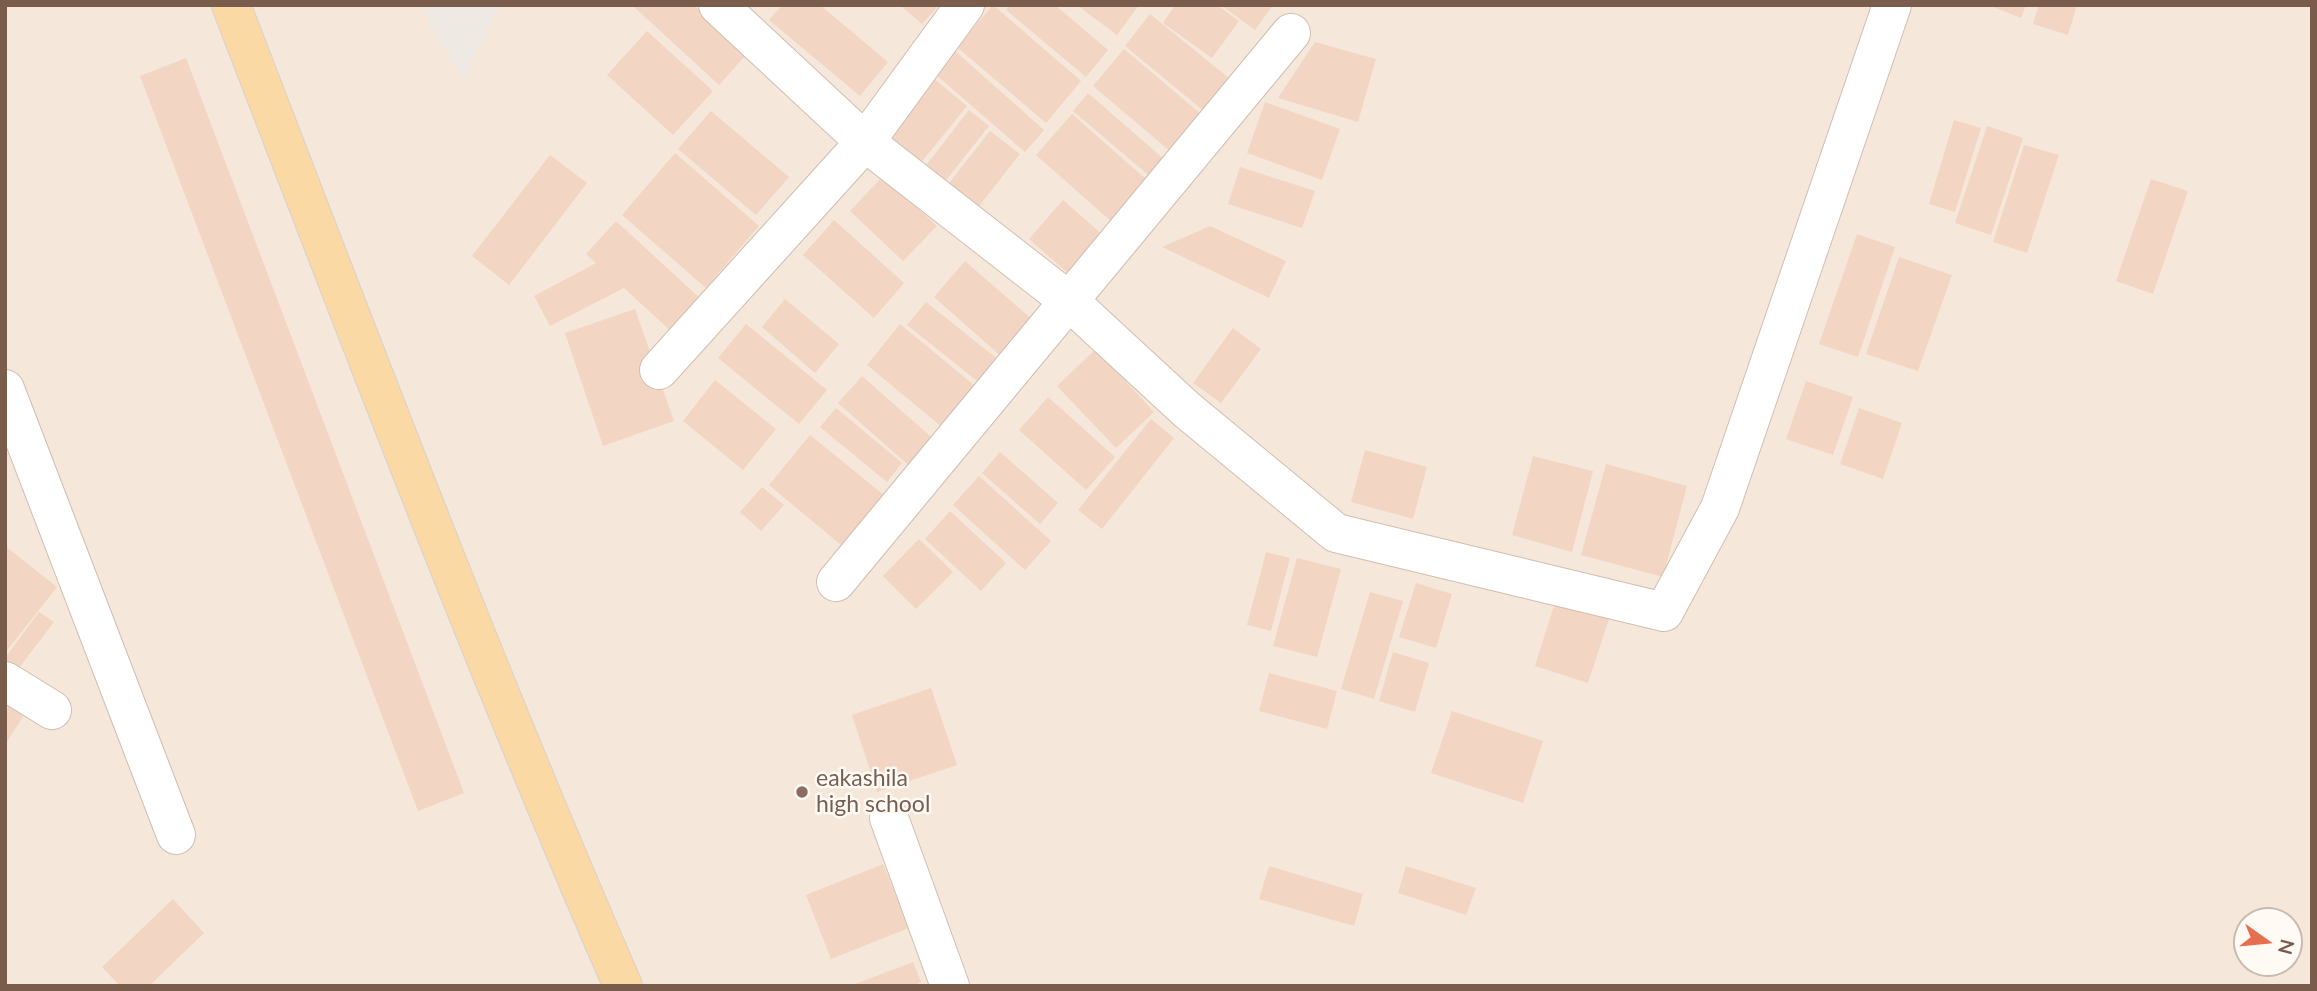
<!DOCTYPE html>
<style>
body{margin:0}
#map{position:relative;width:2317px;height:991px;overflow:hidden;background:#fdf6ec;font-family:Lato,sans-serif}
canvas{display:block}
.frame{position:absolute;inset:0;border:7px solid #7a5c4d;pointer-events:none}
.north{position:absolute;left:2233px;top:907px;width:70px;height:70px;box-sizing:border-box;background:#fffaf3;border:2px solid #cabbb1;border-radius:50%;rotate:105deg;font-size:19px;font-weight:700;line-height:28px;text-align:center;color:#7a5c4d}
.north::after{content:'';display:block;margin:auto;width:24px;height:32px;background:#e76f51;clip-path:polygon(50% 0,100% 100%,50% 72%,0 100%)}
</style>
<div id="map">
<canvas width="2317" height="991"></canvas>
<div class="frame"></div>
<div class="north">N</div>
</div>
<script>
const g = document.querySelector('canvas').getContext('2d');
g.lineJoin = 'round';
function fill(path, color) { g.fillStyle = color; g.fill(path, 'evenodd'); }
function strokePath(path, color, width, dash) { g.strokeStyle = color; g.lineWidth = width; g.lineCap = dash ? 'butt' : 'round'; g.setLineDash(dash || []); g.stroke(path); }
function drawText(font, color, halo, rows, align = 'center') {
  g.font = font + ' Lato,sans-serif'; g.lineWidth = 5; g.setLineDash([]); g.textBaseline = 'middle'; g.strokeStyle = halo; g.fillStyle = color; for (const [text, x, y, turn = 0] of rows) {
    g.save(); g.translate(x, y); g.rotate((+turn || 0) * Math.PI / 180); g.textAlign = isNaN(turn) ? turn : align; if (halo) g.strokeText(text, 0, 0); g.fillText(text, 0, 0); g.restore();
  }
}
const residential = new Path2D(`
 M5,5H2312V986H5ZM2247,921H2289V963H2247Z`);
const industrial = new Path2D(`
 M420,5H500L463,81Z`);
const building = new Path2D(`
 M632,5H694L747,54L719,85Z
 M782,5H820L888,62L860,96L769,20Z
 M900,5H939L922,24Z
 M993,5L1081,81L1046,123L957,47Z
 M1010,5H1055L1108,50L1086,77L1006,10Z
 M1077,5H1139L1117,35Z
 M1175,5H1217L1239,21L1212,58L1163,23Z
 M1221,5H1273L1255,30Z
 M1988,5H2026L2021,18Z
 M2039,5H2077L2068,35L2033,24Z
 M1150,14L1230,79L1205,112L1125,46Z
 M647,31L713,91L673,135L607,75Z
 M1315,42L1376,59L1358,122L1278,98Z
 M1124,49L1208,120L1177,157L1093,86Z
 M954,50L1044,130L1025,152L934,73Z
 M186,58L464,793L418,811L140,76Z
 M926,72L967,106L919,165L878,131Z
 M1088,93L1173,167L1159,184L1073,111Z
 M1265,102L1340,129L1322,180L1247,153Z
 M969,110L989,126L943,184L924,168Z
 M711,111L789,177L756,215L678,149Z
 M1072,114L1156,188L1120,229L1036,155Z
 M1954,120L1981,128L1955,212L1929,204Z
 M1987,126L2023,138L1991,235L1955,223Z
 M990,131L1020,154L976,210L946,187Z
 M2024,145L2059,155L2027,253L1993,242Z
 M675,153L759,226L706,288L622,215Z
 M550,155L587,183L509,285L472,256Z
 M1240,167L1315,191L1302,228L1228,204Z
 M883,176L937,226L903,261L850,211Z
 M2151,179L2188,191L2153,294L2116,281Z
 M1063,200L1111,242L1077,281L1029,239Z
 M834,220L904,283L874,318L803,255Z
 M616,221L703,301L673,333L624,288L550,326L534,296L596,263L586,254Z
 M1210,226L1286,261L1269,298L1162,247Z
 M1857,234L1895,247L1858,357L1819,344Z
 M1899,257L1952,275L1918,371L1866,354Z
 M965,261L1035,322L1003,358L934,297Z
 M785,299L839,344L815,373L762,327Z
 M926,302L1005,365L986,388L907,325Z
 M635,309L674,421L603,446L565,333Z
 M746,324L827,390L799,424L718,358Z
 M900,324L986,395L953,436L867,365Z
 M1233,328L1261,349L1221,403L1193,383Z
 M1096,349L1154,412L1116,448L1057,386Z
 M862,376L938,443L914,470L838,403Z
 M715,380L776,429L743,470L683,421Z
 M1806,381L1853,397L1833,455L1786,439Z
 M1048,397L1115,457L1086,490L1019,430Z
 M836,408L902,463L887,482L820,427Z
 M1859,408L1902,423L1883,479L1840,464Z
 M1151,419L1174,438L1102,529L1078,510Z
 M810,435L895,504L853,555L769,485Z
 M1365,450L1427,467L1413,519L1351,502Z
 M1000,452L1058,503L1040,524L982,473Z
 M1533,456L1593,471L1572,552L1512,535Z
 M1606,464L1687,486L1663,577L1581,555Z
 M979,476L1051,541L1025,570L953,505Z
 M762,487L784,505L761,531L740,512Z
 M950,511L1006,563L981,591L925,539Z
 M919,539L953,572L916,609L883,576Z
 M5,546L57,587L5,653Z
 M1266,552L1290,558L1271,631L1247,625Z
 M1297,558L1341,569L1317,657L1273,646Z
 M1416,583L1452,594L1436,648L1399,637Z
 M1370,592L1403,601L1374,699L1341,689Z
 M1556,599L1610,616L1588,683L1535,666Z
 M39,612L54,622L15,673L5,665V658Z
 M1393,652L1429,663L1415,712L1379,701Z
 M1269,673L1337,691L1327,729L1259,711Z
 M931,688L957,765L877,792L852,715Z
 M9,706L24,715L5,745V713Z
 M1452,711L1543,741L1523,803L1431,773Z
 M883,864L909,928L831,959L806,895Z
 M1269,866L1363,894L1354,926L1259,899Z
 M1406,866L1476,888L1466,915L1398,893Z
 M173,899L204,933L149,986H120L102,967Z
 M913,962L921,982L912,986H850Z`);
const minor = new Path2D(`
 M718,5L865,142L1069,301L1187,410L1336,533L1664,612L1720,508L1892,5
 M659,370L865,142L965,5
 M5,389L176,835
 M836,582L1291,33
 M5,681L52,710
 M889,818L950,986`);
const primary = new Path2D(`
 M231,5C358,334 482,663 623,986`);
const markers = [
 [802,792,7,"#8d6e63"]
];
const educationNames = [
 ["eakashila",816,779],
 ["high school",816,805]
];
fill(residential, '#f5e8da');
fill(industrial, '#efe9e4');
fill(building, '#f3d5c3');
strokePath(minor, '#d1beb0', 40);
strokePath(primary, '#dad1cd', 40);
strokePath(minor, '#fff', 38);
strokePath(primary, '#fbd9a5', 38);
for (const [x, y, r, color] of markers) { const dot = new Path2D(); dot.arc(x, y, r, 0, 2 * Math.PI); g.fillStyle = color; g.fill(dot); strokePath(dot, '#fffaf3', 2.5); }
drawText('23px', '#785e54', '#fffaf3', educationNames, 'left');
</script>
